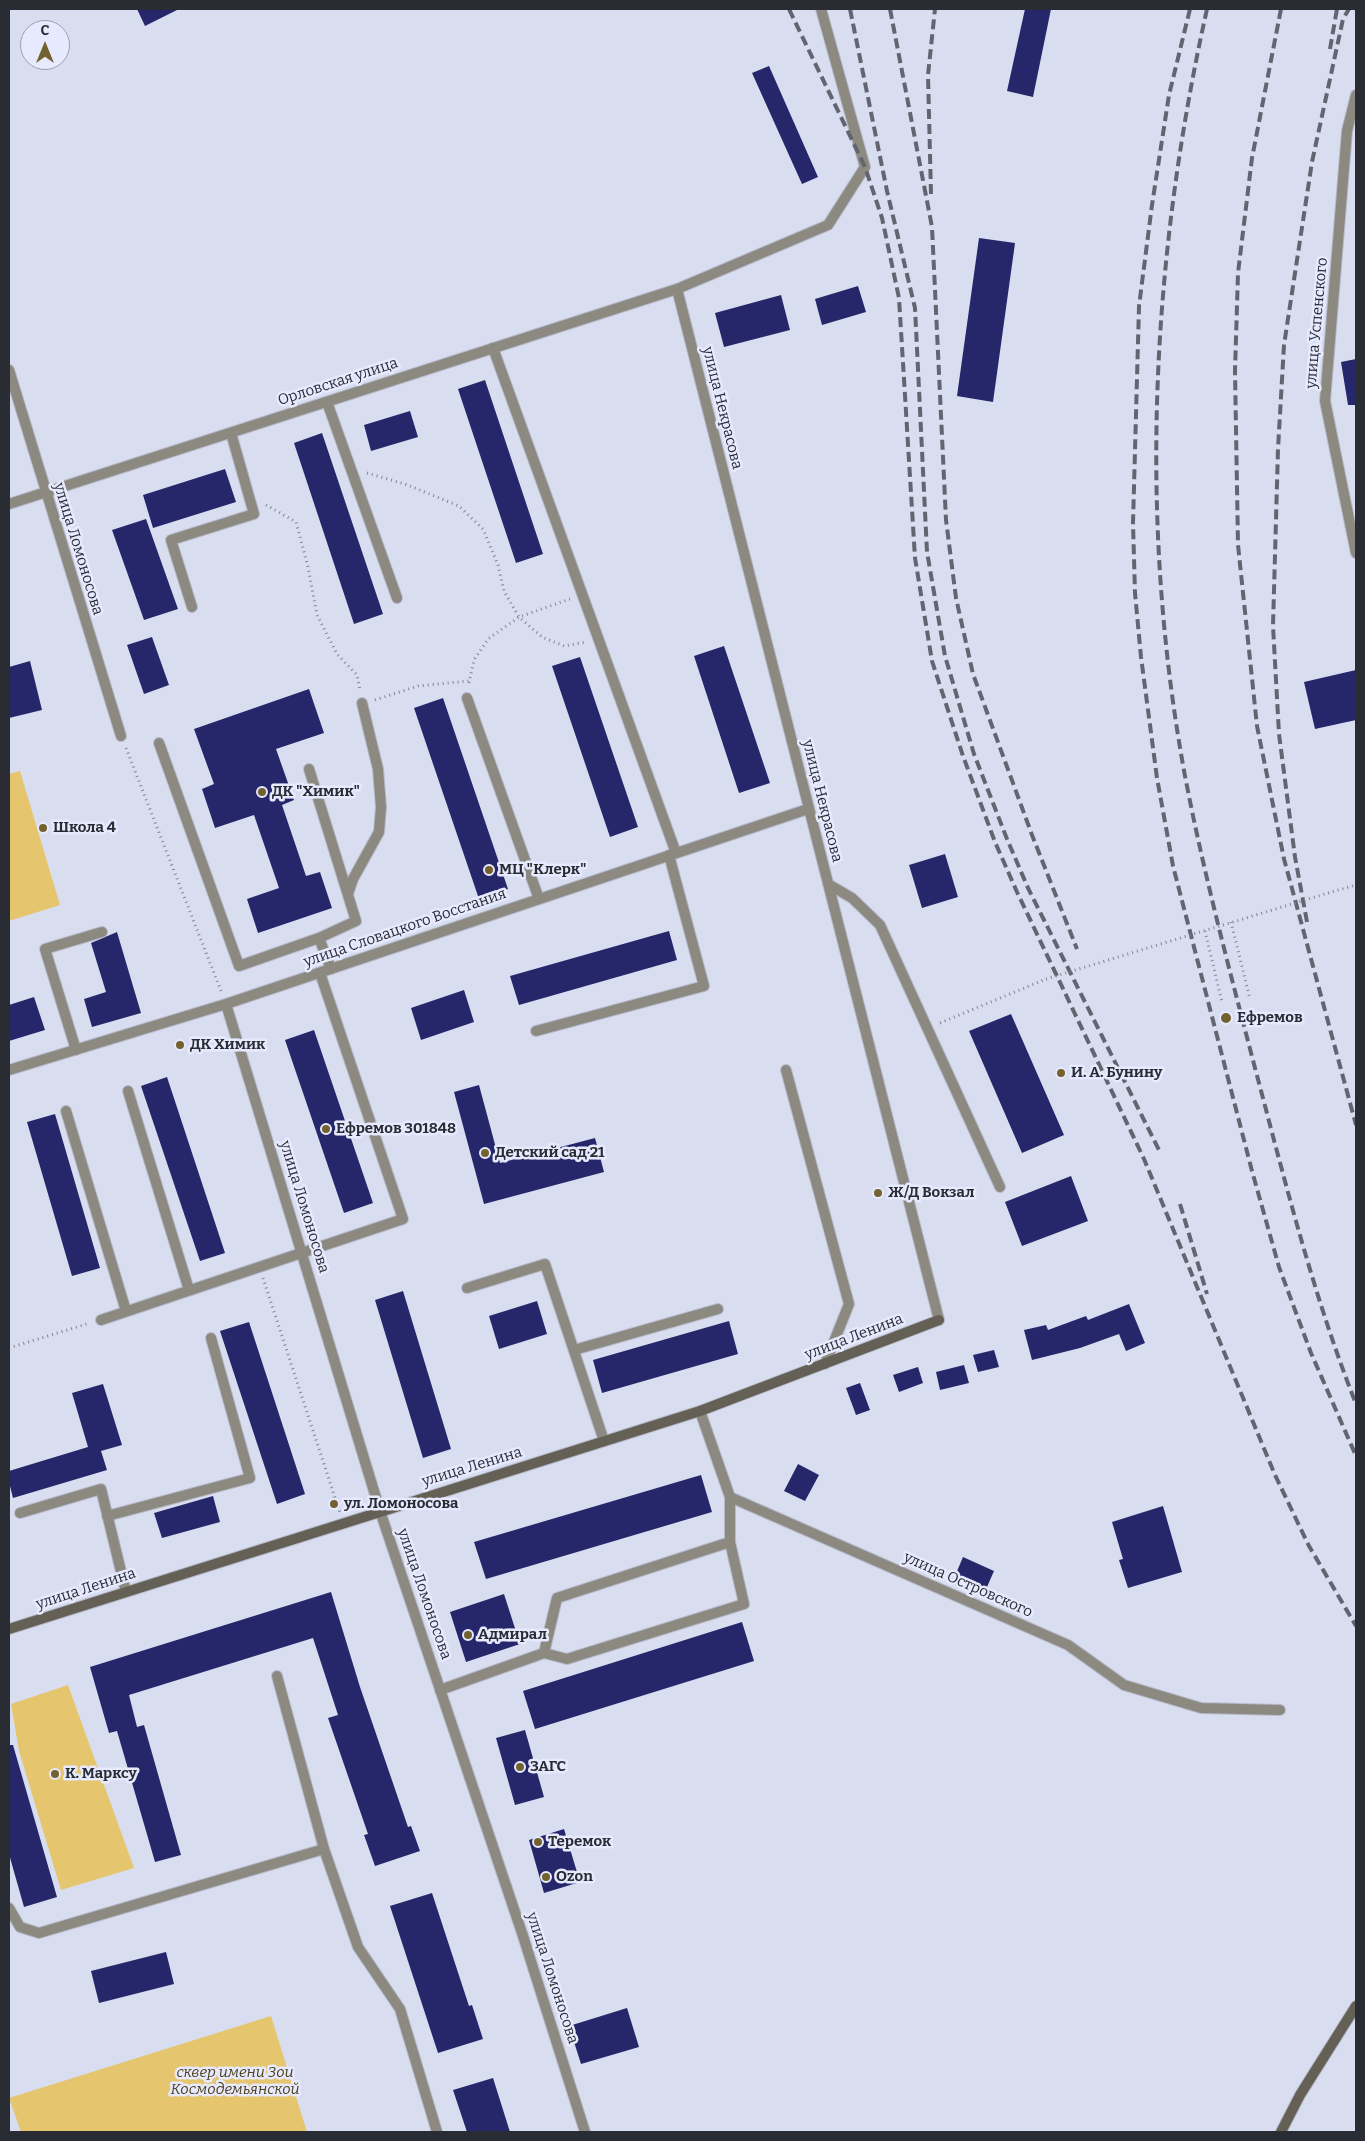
<!DOCTYPE html>
<meta charset="utf-8">
<style>
body{margin:0}
#map{position:relative;width:1365px;height:2141px;overflow:hidden;background:#d9ddf0;font-family:Bitter,serif}
canvas{display:block}
.frame{position:absolute;inset:0;border:10px solid #2a2c33;pointer-events:none}
.north{position:absolute;left:20px;top:20px;width:50px;height:50px;box-sizing:border-box;background:#e7eafe;border:1px solid #9b9ead;border-radius:50%;rotate:0deg;font-size:14px;font-weight:700;line-height:20px;text-align:center;color:#2a2c33}
.north::after{content:'';display:block;margin:auto;width:18px;height:22px;background:#73612f;clip-path:polygon(50% 0,100% 100%,50% 72%,0 100%)}
</style>
<div id="map">
<canvas width="1365" height="2141"></canvas>
<div class="frame"></div>
<div class="north">С</div>
</div>
<script>
const g = document.querySelector('canvas').getContext('2d');
g.lineJoin = 'round';
function fill(path, color) { g.fillStyle = color; g.fill(path, 'evenodd'); }
function strokePath(path, color, width, dash) { g.strokeStyle = color; g.lineWidth = width; g.lineCap = dash ? 'butt' : 'round'; g.setLineDash(dash || []); g.stroke(path); }
function drawText(font, color, halo, rows, align = 'center') {
  g.font = font + ' Bitter,serif'; g.lineWidth = 5; g.setLineDash([]); g.textBaseline = 'middle'; g.strokeStyle = halo; g.fillStyle = color; for (const [text, x, y, turn = 0] of rows) {
    g.save(); g.translate(x, y); g.rotate((+turn || 0) * Math.PI / 180); g.textAlign = isNaN(turn) ? turn : align; if (halo) g.strokeText(text, 0, 0); g.fillText(text, 0, 0); g.restore();
  }
}
const green = new Path2D(`
 M20,771L60,905L9,921V774Z
 M68,1685L134,1868L61,1890L19,1751L11,1704Z
 M271,2016L307,2132H21L9,2098Z`);
const building = new Path2D(`
 M137,9H179L145,26Z
 M1025,9H1051L1033,97L1007,91Z
 M769,66L818,177L802,184L752,73Z
 M979,238L1015,243L993,402L957,396Z
 M858,286L866,312L822,325L815,299Z
 M781,295L790,330L724,347L715,313Z
 M1356,359V405H1348L1341,362Z
 M485,380L543,554L516,563L458,389Z
 M410,411L418,437L371,451L364,425Z
 M322,433L383,614L354,624L294,443Z
 M225,469L236,502L153,528L143,495Z
 M146,519L178,609L144,620L112,530Z
 M152,637L169,685L144,694L127,645Z
 M724,646L770,783L739,793L694,656Z
 M580,657L638,827L610,837L552,666Z
 M30,661L42,710L9,718V667Z
 M1356,670V720L1315,729L1304,682Z
 M309,689L324,733L276,749L294,800L282,805L306,876L320,872L332,908L258,933L247,899L279,888L254,815L215,828L202,789L214,784L194,729Z
 M443,698L508,889L479,899L414,708Z
 M945,854L958,897L922,908L909,865Z
 M669,931L677,960L519,1005L510,976Z
 M117,932L141,1013L92,1027L84,999L106,992L91,943Z
 M464,990L474,1022L421,1040L411,1008Z
 M34,997L45,1030L9,1041V1005Z
 M1011,1014L1064,1135L1022,1153L969,1031Z
 M314,1030L373,1203L344,1213L285,1040Z
 M167,1077L225,1253L200,1261L141,1086Z
 M479,1085L500,1163L595,1138L604,1172L484,1204L454,1092Z
 M55,1114L100,1268L72,1276L27,1122Z
 M1071,1176L1088,1221L1022,1246L1005,1202Z
 M403,1291L451,1449L423,1458L375,1300Z
 M537,1301L547,1334L499,1349L489,1316Z
 M1129,1304L1145,1343L1126,1351L1119,1334L1080,1348L1032,1360L1024,1330L1046,1325L1048,1330L1086,1316L1088,1320Z
 M729,1321L738,1354L602,1393L593,1360Z
 M249,1322L305,1494L277,1504L220,1331Z
 M994,1350L999,1367L978,1372L973,1355Z
 M964,1365L969,1383L940,1390L936,1372Z
 M918,1367L923,1383L899,1392L893,1375Z
 M860,1383L870,1410L856,1415L846,1388Z
 M103,1384L122,1445L101,1451L107,1470L13,1498L9,1482V1471L88,1447L72,1393Z
 M798,1464L819,1475L805,1501L784,1491Z
 M701,1475L712,1512L486,1579L474,1542Z
 M213,1496L220,1522L162,1538L154,1513Z
 M1163,1506L1182,1572L1128,1588L1119,1560L1123,1559L1112,1522Z
 M963,1557L994,1571L983,1596L952,1583Z
 M331,1592L360,1687L408,1827L411,1826L420,1851L375,1866L364,1835L368,1834L328,1718L338,1715L313,1638L129,1695L137,1727L144,1725L181,1855L155,1862L117,1731L109,1733L90,1667Z
 M504,1594L520,1644L466,1662L450,1612Z
 M742,1622L754,1661L535,1729L523,1691Z
 M525,1730L544,1797L515,1805L496,1738Z
 M9,1745H13L57,1897L24,1907L9,1854Z
 M564,1829L580,1882L544,1893L529,1840Z
 M432,1893L469,2006L472,2005L483,2039L438,2053L390,1906Z
 M166,1952L174,1984L99,2003L91,1971Z
 M627,2008L639,2047L581,2064L569,2026Z
 M493,2078L510,2132H467L453,2090Z`);
const path = new Path2D(`
 M367,473L405,484L459,506L483,529L498,565L504,591L519,617L542,637L564,646L586,642
 M266,505L296,522L308,567L317,615L337,654L357,675L360,690
 M469,683L474,660L488,639L519,617L570,599
 M375,700L418,686L469,681
 M126,748L221,991
 M1328,893L1356,885
 M1231,922L1250,999
 M1205,931L1222,1002
 M940,1023L1046,979
 M263,1278L340,1513
 M9,1348L90,1323`);
const lane = new Path2D(`
 M493,348L676,853
 M327,402L397,598
 M192,607L171,540L254,514L231,433
 M467,698L539,899
 M159,743L239,966L319,938L331,969
 M309,769L356,921L319,938
 M348,894L353,879L379,832L381,807L378,769L362,703
 M536,1031L704,986L669,855
 M76,1050L45,949L102,932
 M786,1070L849,1304L825,1364
 M128,1091L189,1290
 M66,1111L126,1311
 M467,1288L545,1264L604,1441
 M101,1320L403,1219L320,973
 M574,1350L718,1309
 M20,1513L101,1489L126,1592
 M107,1516L250,1478L211,1338
 M544,1653L567,1659L744,1604L730,1542
 M277,1676L324,1849L358,1947L400,2009L437,2132
 M440,1690L544,1653L557,1598L730,1542V1497
 M9,1908L20,1927L39,1933L324,1849`);
const street = new Path2D(`
 M1356,95L1347,131L1325,401L1356,553
 M677,289L939,1320
 M9,370L121,736
 M9,504L677,289L828,225L865,167L821,9
 M828,884L852,898L880,925L1000,1187
 M226,1004L380,1511L523,1936L585,2132
 M9,1070L226,1004L808,809
 M700,1411L730,1497L1068,1645L1124,1685L1201,1708L1280,1710`);
const secondary = new Path2D(`
 M9,1629L700,1411L939,1320
 M1281,2132L1300,2095L1356,2006`);
const rail = new Path2D(`
 M789,9L865,167L882,218L899,298L915,558L932,661L963,756L995,842L1017,892L1144,1159L1275,1475L1309,1546L1356,1626
 M850,9L887,191L915,308L927,552L945,656L974,754L1007,839L1028,888L1159,1150
 M890,9L932,227L946,520L956,598L973,674L1032,835L1077,949
 M1190,9L1169,95L1152,205L1139,306L1133,523L1135,593L1141,657L1157,778L1173,866L1252,1171L1279,1267L1311,1353L1356,1456
 M1207,9C1151,260 1138,522 1185,776C1204,875 1230,972 1255,1068C1285,1181 1313,1295 1356,1404
 M1281,9L1252,158L1238,273L1235,371L1238,545L1257,726L1284,859L1356,1125
 M1330,49L1337,9
 M931,194L928,75L935,9
 M1307,922L1295,857L1279,734L1273,626L1278,449L1284,345L1312,162L1343,19L1349,9
 M1180,1204L1207,1294`);
const pathBridge = new Path2D(`
 M1046,979L1328,893`);
const markers = [
 [262,792,5,"#73612f"],
 [43,828,5,"#73612f"],
 [489,870,5,"#73612f"],
 [1226,1018,6,"#73612f"],
 [180,1045,5,"#73612f"],
 [1061,1073,5,"#73612f"],
 [326,1129,5,"#73612f"],
 [485,1153,5,"#73612f"],
 [878,1193,5,"#73612f"],
 [334,1504,5,"#73612f"],
 [468,1635,5,"#73612f"],
 [520,1767,5,"#73612f"],
 [55,1774,5,"#73612f"],
 [538,1842,5,"#73612f"],
 [546,1877,5,"#73612f"]
];
const streetNames = [
 ["улица Успенского",1317,323,-85],
 ["Орловская улица",338,382,-18],
 ["улица Некрасова",722,408,76],
 ["улица Ломоносова",78,549,73],
 ["улица Некрасова",822,801,76],
 ["улица Словацкого Восстания",405,928,-19],
 ["улица Ломоносова",304,1207,73],
 ["улица Ленина",854,1337,-21],
 ["улица Ленина",472,1467,-17],
 ["улица Островского",968,1585,24],
 ["улица Ленина",86,1589,-18],
 ["улица Ломоносова",424,1594,71],
 ["улица Ломоносова",552,1978,72]
];
const poiNames = [
 ["ДК \"Химик\"",272,792],
 ["Школа 4",53,828],
 ["МЦ \"Клерк\"",499,870],
 ["Ефремов",1237,1018],
 ["ДК Химик",190,1045],
 ["И. А. Бунину",1071,1073],
 ["Ефремов 301848",336,1129],
 ["Детский сад 21",495,1153],
 ["Ж/Д Вокзал",888,1193],
 ["ул. Ломоносова",344,1504],
 ["Адмирал",478,1635],
 ["ЗАГС",530,1767],
 ["К. Марксу",65,1774],
 ["Теремок",548,1842],
 ["Ozon",556,1877]
];
const parkNames = [
 ["сквер имени Зои",235,2073],
 ["Космодемьянской",235,2090]
];
fill(green, '#e5c66e');
fill(building, '#26276b');
strokePath(lane, '#b6baca', 12);
strokePath(street, '#b6baca', 12);
strokePath(secondary, '#b6baca', 12);
strokePath(path, '#828592', 3, [1, 4]);
strokePath(lane, '#8c8981', 10);
strokePath(street, '#8c8981', 10);
strokePath(secondary, '#646055', 10);
strokePath(rail, '#62646f', 4, [10, 5]);
strokePath(pathBridge, '#828592', 3, [1, 4]);
for (const [x, y, r, color] of markers) { const dot = new Path2D(); dot.arc(x, y, r, 0, 2 * Math.PI); g.fillStyle = color; g.fill(dot); strokePath(dot, '#e7eafe', 2); }
drawText('15px', '#2a2c33', '#e7eafe', streetNames);
drawText('bold 15px', '#2a2c33', '#e7eafe', poiNames, 'left');
drawText('italic 15px', '#4f421b', '#e7eafe', parkNames);
</script>
